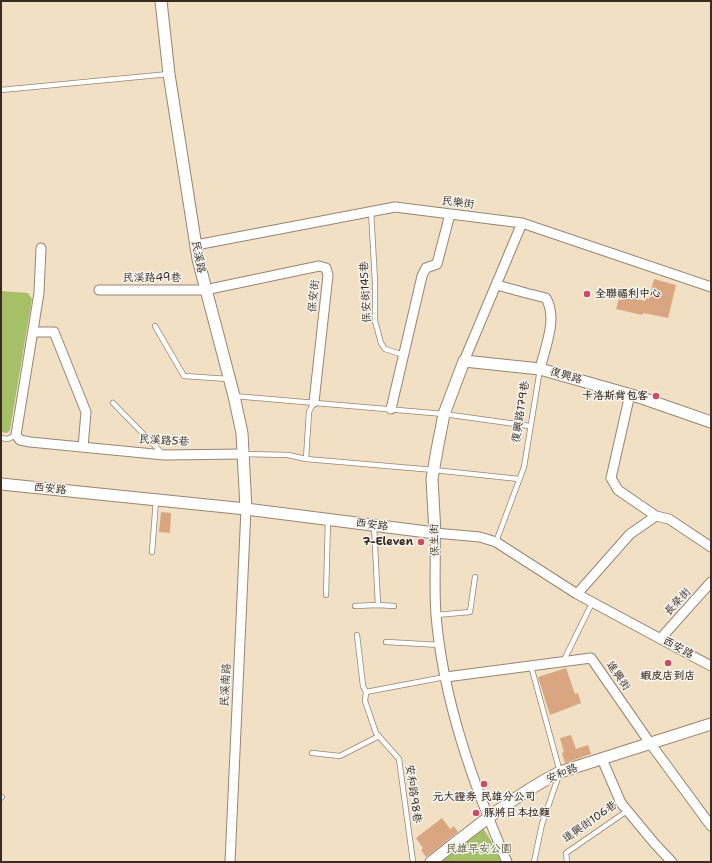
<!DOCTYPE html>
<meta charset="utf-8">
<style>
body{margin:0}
#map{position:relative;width:712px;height:863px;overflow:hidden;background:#f2e0c5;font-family:"Shantell Sans",sans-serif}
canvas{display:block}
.frame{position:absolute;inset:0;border:2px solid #3b2a1e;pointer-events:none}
</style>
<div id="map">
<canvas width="712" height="863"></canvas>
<div class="frame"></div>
</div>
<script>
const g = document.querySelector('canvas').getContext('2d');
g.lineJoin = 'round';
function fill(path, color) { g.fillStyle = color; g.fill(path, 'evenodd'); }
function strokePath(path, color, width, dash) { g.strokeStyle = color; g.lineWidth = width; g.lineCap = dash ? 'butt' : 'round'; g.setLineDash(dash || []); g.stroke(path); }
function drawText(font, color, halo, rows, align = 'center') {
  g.font = font + ' "Shantell Sans","LXGW WenKai TC",sans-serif'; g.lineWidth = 3; g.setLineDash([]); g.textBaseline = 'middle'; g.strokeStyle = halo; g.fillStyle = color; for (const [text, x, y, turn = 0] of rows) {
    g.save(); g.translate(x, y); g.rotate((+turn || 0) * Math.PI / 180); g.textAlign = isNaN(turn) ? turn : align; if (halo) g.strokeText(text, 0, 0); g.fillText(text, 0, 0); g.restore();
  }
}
const green = new Path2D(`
 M1,291L28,293L32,299L10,430L7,433L1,432Z
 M483,828L504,862H441Z`);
const building = new Path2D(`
 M654,279L676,285L668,318L643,313L642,315L616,309L620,295L645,301L646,298L649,299Z
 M161,512L171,513L170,533L159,532Z
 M566,668L575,694L578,693L581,703L550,715L538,677Z
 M571,735L576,749L588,745L591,754L565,763L562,753L564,752L560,738Z
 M442,818L450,829L454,826L458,832L426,857L421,850L423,848L416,838Z`);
const service = new Path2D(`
 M1,90L169,74
 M371,211L375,281V321L381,343L385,349L404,355
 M155,326L184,376L228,379
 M234,396L444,414L530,426
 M314,402L309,412L306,459L434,470L519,479
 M113,403L163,454
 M1,438L8,439L16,435
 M244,454L288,455L306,459
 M496,542L524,467L540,369
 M152,552L156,500
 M326,595L328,519
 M378,605L394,606
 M355,606L378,605L374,525
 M436,615L470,612L475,577
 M357,635L363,686L366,692
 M386,642L441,645
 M563,662L592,603
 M531,666L560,772L542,824L534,862
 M312,753L340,756L379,736
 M1,798L2,797
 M413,862L399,759L376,733L365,701L366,692L445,677
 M567,862L566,853L627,811`);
const minor = new Path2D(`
 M196,245L395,207L522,223L711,287
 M41,248L39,293L16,435L20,440L30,442L164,455L244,454
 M497,285L526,293
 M99,290H205L319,266L326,268L328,275L314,402
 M530,294L546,298C558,319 545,347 540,369
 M33,332H54L86,412L83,447
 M464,361L522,223
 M630,394L611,478L618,490L656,516L669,519L711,547
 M391,409L422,276L426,268L437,264L450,214
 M577,594L630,534L656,516
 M661,638L711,582
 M446,677L591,658L650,743L711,826
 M602,759L621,803L655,844L672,862
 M230,862L246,509
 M507,862C473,784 443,700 436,615C434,588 436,560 435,533L480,537L496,542L577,594L711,666`);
const tertiary = new Path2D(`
 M161,1L169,74L198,259L234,396L242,433L246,509
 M1,484L246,509L435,533L432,479L437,450L444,414L464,361L540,369L642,398L711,422
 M431,862C472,830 513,796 560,772L711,724`);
const markers = [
 [587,294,4,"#d1495b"],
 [656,396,4,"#d1495b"],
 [421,542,4,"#d1495b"],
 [668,663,4,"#d1495b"],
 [484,784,4,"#d1495b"],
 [476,813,4,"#d1495b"]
];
const streetNames = [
 ["民樂街",458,203,7],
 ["民溪路",198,257,79],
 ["民溪路49巷",152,278],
 ["保安街145巷",366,292,-93],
 ["保安街",314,296,-84],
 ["復興路",566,376,16],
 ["復興路179巷",521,412,-81],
 ["民溪路5巷",164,441,3],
 ["西安路",50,489,6],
 ["西安路",372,525,7],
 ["保生街",435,540,-92],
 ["長榮街",678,602,-47],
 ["西安路",678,648,29],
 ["進興街",618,676,55],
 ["民溪南路",226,685,-87],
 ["安和路",562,774,-23],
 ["安和路98巷",413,794,82],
 ["進興街106巷",590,822,-35]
];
const poiNames = [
 ["全聯福利中心",595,294],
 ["卡洛斯背包客",648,396,"right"],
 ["7-Eleven",413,542,"right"],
 ["蝦皮店到店",668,676,"center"],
 ["元大證券 民雄分公司",484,797,"center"],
 ["豚將日本拉麵",484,813]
];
const parkNames = [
 ["民雄早安公園",479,849]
];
fill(green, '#a6c067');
fill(building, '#daa682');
strokePath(service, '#968572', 6);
strokePath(minor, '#968572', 11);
strokePath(tertiary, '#968572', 13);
strokePath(service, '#fff', 4.5);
strokePath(minor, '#fff', 9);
strokePath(tertiary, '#fff', 11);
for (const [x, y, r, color] of markers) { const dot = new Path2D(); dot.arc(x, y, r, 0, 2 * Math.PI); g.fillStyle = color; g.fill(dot); strokePath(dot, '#f6f6f2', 1.5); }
drawText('11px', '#3b2a1e', '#f6f6f2', streetNames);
drawText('bold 11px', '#3b2a1e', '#f6f6f2', poiNames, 'left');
drawText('11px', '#5b5734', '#f6f6f2', parkNames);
</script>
